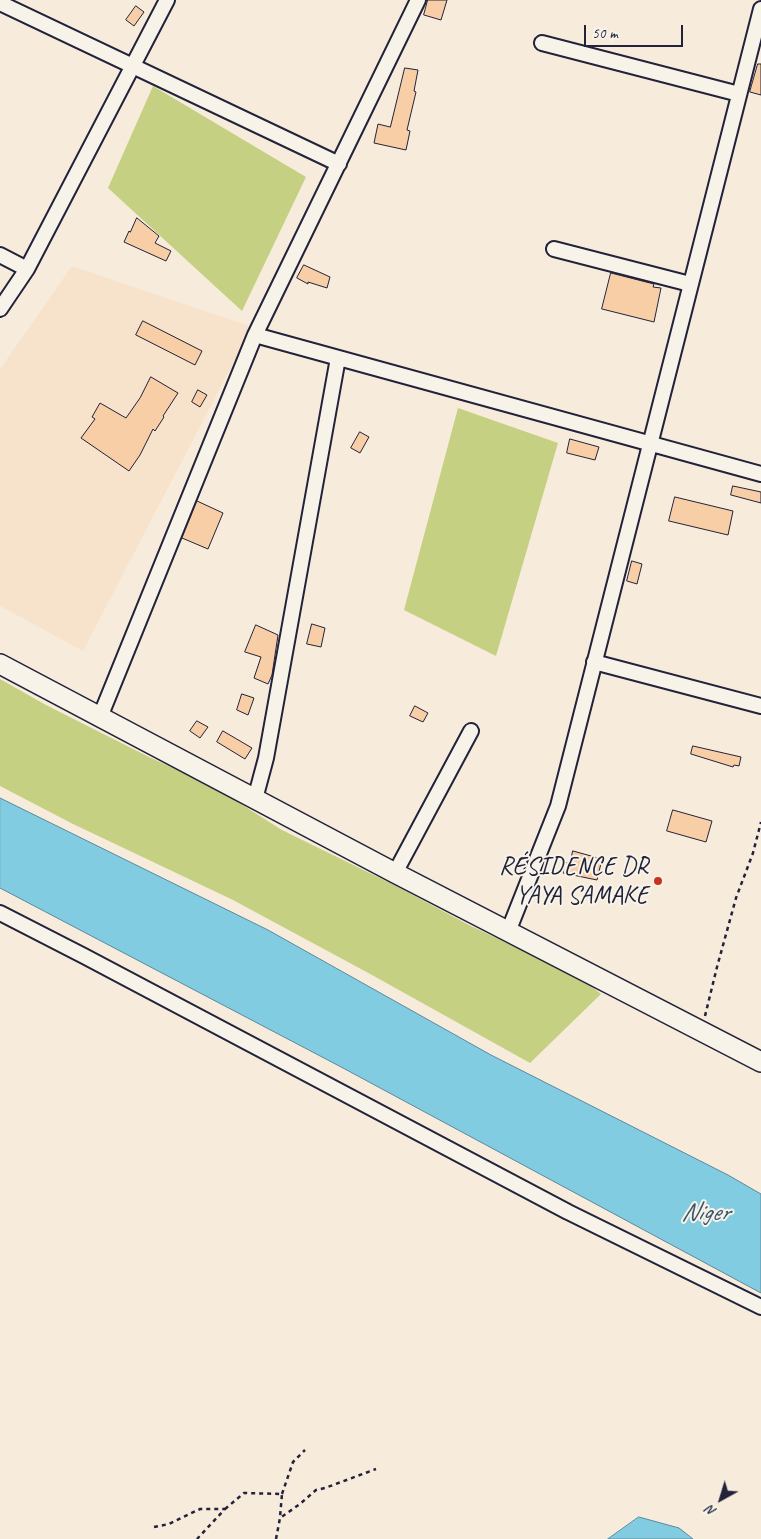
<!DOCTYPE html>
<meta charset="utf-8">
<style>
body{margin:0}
#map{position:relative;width:761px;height:1539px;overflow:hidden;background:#f7ecdb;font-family:Caveat,sans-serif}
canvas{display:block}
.north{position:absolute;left:696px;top:1474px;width:50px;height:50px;-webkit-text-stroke:4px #f7f3e8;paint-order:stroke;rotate:219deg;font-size:14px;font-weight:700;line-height:20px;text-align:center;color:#22223b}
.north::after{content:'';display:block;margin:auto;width:18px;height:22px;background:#22223b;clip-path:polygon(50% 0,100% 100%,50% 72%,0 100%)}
.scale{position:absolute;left:584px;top:25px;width:99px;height:22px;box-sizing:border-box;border:2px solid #22223b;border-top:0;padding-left:6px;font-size:15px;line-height:18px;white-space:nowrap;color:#22223b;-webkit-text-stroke:4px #f7f3e8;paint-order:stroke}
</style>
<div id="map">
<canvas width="761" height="1539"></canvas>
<div class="north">N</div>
<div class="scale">50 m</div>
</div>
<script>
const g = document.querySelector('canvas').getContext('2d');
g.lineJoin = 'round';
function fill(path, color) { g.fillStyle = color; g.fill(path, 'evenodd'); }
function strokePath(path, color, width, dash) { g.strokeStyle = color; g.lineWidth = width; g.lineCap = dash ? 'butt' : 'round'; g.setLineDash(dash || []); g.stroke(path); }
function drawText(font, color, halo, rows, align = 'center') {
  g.font = font + ' Caveat,sans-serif'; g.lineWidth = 4; g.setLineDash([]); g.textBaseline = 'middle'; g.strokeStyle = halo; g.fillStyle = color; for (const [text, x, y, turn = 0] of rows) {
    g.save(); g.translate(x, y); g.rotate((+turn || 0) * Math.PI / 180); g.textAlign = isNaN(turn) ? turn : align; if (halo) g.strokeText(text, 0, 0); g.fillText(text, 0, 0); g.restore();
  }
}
const built = new Path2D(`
 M72,266L252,327L83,651L0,606V369Z`);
const green = new Path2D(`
 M153,86L306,177L242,311L108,188Z
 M458,408L558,443L496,656L404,610Z
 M0,679L46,705L149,757L209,784L282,830L396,886L469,925L582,979L601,994L530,1063L372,975L233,900L71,823L0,786Z`);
const water = new Path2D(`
 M0,798L268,930L491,1055L728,1175L761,1194V1293L343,1068L0,888Z
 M639,1517L679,1528L693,1539H608Z`);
const building = new Path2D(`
 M428,0H447L441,20L424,15Z
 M136,6L144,12L134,26L126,20Z
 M758,64H761V95L750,92Z
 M405,68L418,70L414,91L416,92L407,130L410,131L406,150L374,143L378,124L390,127Z
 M137,218L159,236L155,243L171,251L166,261L124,242L129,231L130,232Z
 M304,265L330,277L327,288L308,282V284L297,278Z
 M611,273L654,284L653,287L661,288L654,322L602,309Z
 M143,321L202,351L195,365L136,335Z
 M151,377L178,393L163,416L164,417L155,431L153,429L140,455L129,471L81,438L95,419L92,417L100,403L126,418L140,398Z
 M198,390L207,395L200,407L192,402Z
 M360,432L369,437L360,453L351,448Z
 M570,439L599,447L595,460L567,453Z
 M733,486L761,492V503L731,495Z
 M675,497L733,511L728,535L669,521Z
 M197,501L223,513L208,549L182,538Z
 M632,561L642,564L637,584L627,581Z
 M312,624L325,628L321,647L307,644Z
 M256,625L278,635L272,675L268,684L254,678L261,657L245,652Z
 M242,694L254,698L248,715L237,710Z
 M415,706L428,713L423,722L410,716Z
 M197,721L208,727L200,738L190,731Z
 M223,731L252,748L245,759L217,742Z
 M693,746L741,757L739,766L734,765L733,767L691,754Z
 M673,810L712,821L706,842L667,831Z
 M573,851L602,859L597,880L563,873L565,863L570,862Z`);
const path = new Path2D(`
 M705,1016L717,967L736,898L753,853L761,822
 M282,1494L293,1462L305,1450
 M225,1509L244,1493L282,1494L280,1517
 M154,1527L169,1524L200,1509H225L197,1539
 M276,1539L280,1518L300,1504L316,1490L325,1488L376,1469`);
const street = new Path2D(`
 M0,3L339,164
 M542,43L739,94
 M554,249L690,284
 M0,255L27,269
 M0,309L27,269L167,0
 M255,335L761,474
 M594,662L761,706
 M100,717L255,335L418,0
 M255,799L266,758L338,358
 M395,873L471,731
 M0,913L84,956L568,1212L761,1307
 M508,932L558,806L761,9`);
const secondary = new Path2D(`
 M0,664L395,873L761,1062`);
const markers = [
 [658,881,5,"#c8321e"]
];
const poiNames = [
 ["RÉSIDENCE DR",648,867],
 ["YAYA SAMAKE",648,896]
];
const waterNames = [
 ["Niger",705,1213]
];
fill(built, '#f7e3cb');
fill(green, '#c5d083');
fill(water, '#81cce1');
strokePath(water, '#5b889f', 1);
fill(building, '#f7cea6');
strokePath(building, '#22223b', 1);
strokePath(street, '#22223b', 18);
strokePath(secondary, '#22223b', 22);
strokePath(path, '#22223b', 2.5, [4, 4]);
strokePath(street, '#f7f3e8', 14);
strokePath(secondary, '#f7f3e8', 19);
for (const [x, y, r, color] of markers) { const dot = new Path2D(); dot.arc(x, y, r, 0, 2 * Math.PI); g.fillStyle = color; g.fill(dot); strokePath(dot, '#f7f3e8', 2); }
drawText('25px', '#22223b', '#f7f3e8', poiNames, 'right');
drawText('italic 26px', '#3e556d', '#f7f3e8', waterNames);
</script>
